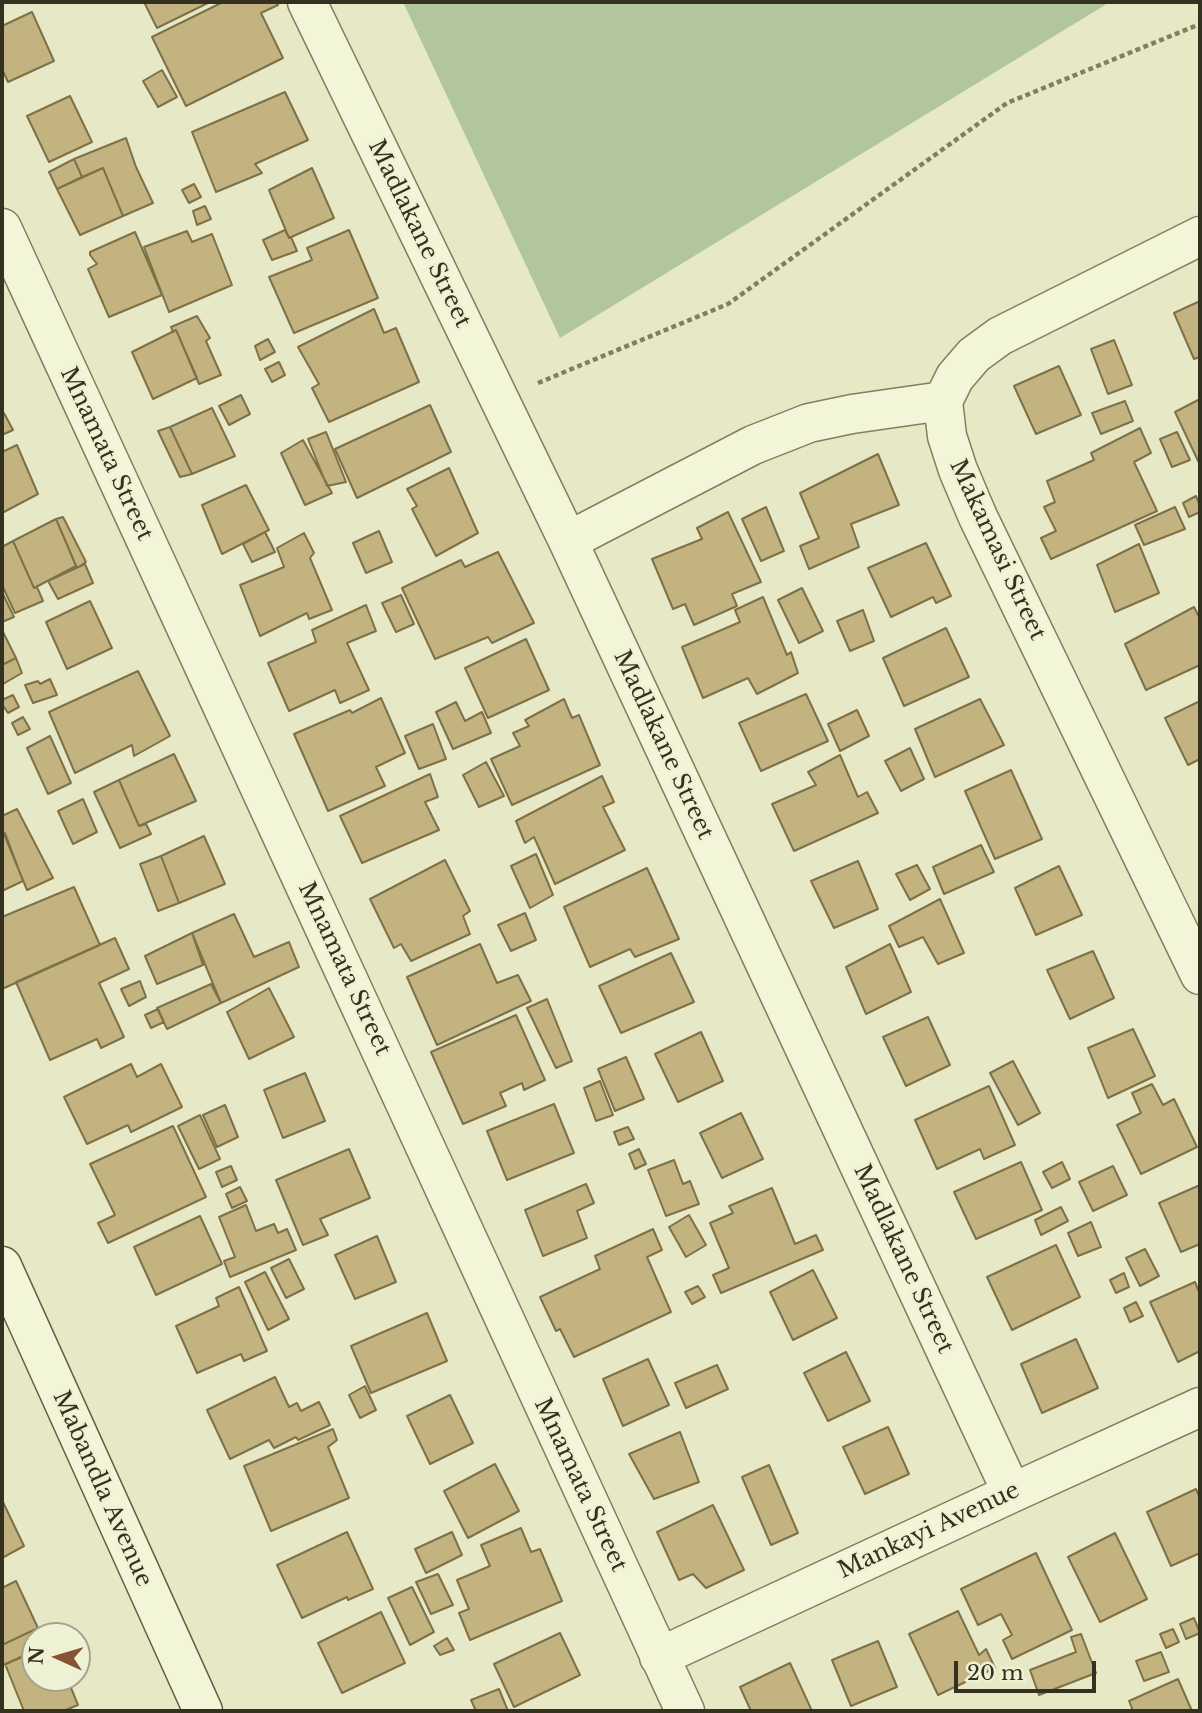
<!DOCTYPE html>
<style>
body{margin:0}
#map{position:relative;width:1202px;height:1713px;overflow:hidden;background:#e7e9c6;font-family:"Libre Baskerville",serif}
canvas{display:block}
.frame{position:absolute;inset:0;border:4px solid #343120;pointer-events:none}
.north{position:absolute;left:21px;top:1622px;width:70px;height:70px;box-sizing:border-box;background:#eff1d5;border:2px solid #a4a48d;border-radius:50%;rotate:274deg;font-size:19px;font-weight:700;line-height:28px;text-align:center;color:#343120}
.north::after{content:'';display:block;margin:auto;width:24px;height:32px;background:#8a5235;clip-path:polygon(50% 0,100% 100%,50% 72%,0 100%)}
.scale{position:absolute;left:954px;top:1661px;width:142px;height:32px;box-sizing:border-box;border:4px solid #343120;border-top:0;padding-left:9px;font-size:21px;line-height:24px;white-space:nowrap;color:#343120;-webkit-text-stroke:5px #eff1d5;paint-order:stroke}
</style>
<div id="map">
<canvas width="1202" height="1713"></canvas>
<div class="frame"></div>
<div class="north">N</div>
<div class="scale">20 m</div>
</div>
<script>
const g = document.querySelector('canvas').getContext('2d');
g.lineJoin = 'round';
function fill(path, color) { g.fillStyle = color; g.fill(path, 'evenodd'); }
function strokePath(path, color, width, dash) { g.strokeStyle = color; g.lineWidth = width; g.lineCap = dash ? 'butt' : 'round'; g.setLineDash(dash || []); g.stroke(path); }
function drawText(font, color, halo, rows, align = 'center') {
  g.font = font + ' "Libre Baskerville",serif'; g.lineWidth = 5; g.setLineDash([]); g.textBaseline = 'middle'; g.strokeStyle = halo; g.fillStyle = color; for (const [text, x, y, turn = 0] of rows) {
    g.save(); g.translate(x, y); g.rotate((+turn || 0) * Math.PI / 180); g.textAlign = isNaN(turn) ? turn : align; if (halo) g.strokeText(text, 0, 0); g.fillText(text, 0, 0); g.restore();
  }
}
const green = new Path2D(`
 M403,2H1110L560,338Z`);
const building = new Path2D(`
 M144,2H210L157,28Z
 M223,2H277L278,5L261,13L283,58L186,106L152,37Z
 M32,12L54,61L8,82L2,69V26Z
 M162,70L177,97L158,107L143,81Z
 M285,92L308,140L255,164L262,173L216,192L192,132Z
 M70,96L92,142L49,162L27,116Z
 M126,138L136,167L153,203L123,216L103,168L82,177L74,159Z
 M74,159L82,177L57,189L49,172Z
 M103,168L123,216L80,235L57,189Z
 M312,168L334,218L289,238L269,190Z
 M194,184L201,197L189,203L182,190Z
 M205,206L211,219L197,225L193,211Z
 M285,230L289,238L291,237L297,251L272,260L263,240Z
 M349,230L378,298L294,333L269,277L312,260L307,248Z
 M187,231L192,242L212,234L232,285L169,312L144,247Z
 M135,232L162,295L109,317L88,269L97,264L90,255V252Z
 M1200,301V357L1194,359L1174,313Z
 M374,309L384,333L396,328L419,382L329,422L312,388L319,384L298,347Z
 M197,316L210,338L206,341L221,375L199,384L177,332L176,330L173,332L171,327Z
 M176,330L197,378L153,399L132,352Z
 M268,339L275,352L260,360L255,346Z
 M1114,340L1132,385L1108,394L1091,349Z
 M279,362L285,375L272,382L265,369Z
 M1059,366L1081,415L1036,434L1014,386Z
 M241,395L250,414L229,425L219,406Z
 M1200,399V465L1175,412Z
 M1125,401L1133,421L1101,434L1092,413Z
 M430,405L451,452L357,498L335,449Z
 M212,408L235,456L192,474L170,427Z
 M4,413L13,430L2,435V414Z
 M170,427L192,474L180,477L158,431Z
 M1140,428L1151,453L1134,462L1157,511L1051,559L1041,538L1056,531L1044,507L1055,502L1047,481L1094,460L1091,453Z
 M326,432L346,482L327,486L308,439Z
 M1177,432L1190,460L1172,467L1160,439Z
 M303,440L332,493L305,505L281,453Z
 M17,445L38,494L2,513V452Z
 M878,454L899,505L851,524L859,547L809,569L800,546L819,538L800,493Z
 M449,468L478,533L436,556L412,509L417,506L407,489Z
 M246,485L269,530L222,554L202,505Z
 M1196,496L1200,506V512L1189,517L1183,503Z
 M766,507L784,551L761,561L742,519Z
 M1175,507L1185,529L1144,545L1135,525Z
 M728,512L761,582L732,594L737,606L694,625L685,604L673,609L652,559L702,539L697,528Z
 M63,517L86,562L77,568L56,519Z
 M56,519L76,566L34,588L13,541Z
 M379,531L392,562L366,573L353,543Z
 M265,532L275,552L252,562L243,544Z
 M304,533L314,553L310,558L332,610L309,619L307,613L260,636L240,585L284,567L277,548Z
 M13,541L34,588L37,587L43,601L15,613L2,585V547Z
 M926,543L951,596L936,603L933,597L891,617L868,568Z
 M1139,544L1159,593L1115,612L1097,565Z
 M498,552L534,623L492,643L488,637L435,659L402,588L461,560L465,567Z
 M85,564L93,583L58,599L48,581Z
 M802,588L823,631L799,643L778,600Z
 M2,592L14,617L2,622Z
 M401,595L414,624L396,632L382,603Z
 M763,597L787,655L791,652L798,673L757,694L748,678L703,698L682,647L740,622L735,610Z
 M90,601L112,648L67,669L46,622Z
 M366,605L376,631L347,643L369,690L340,703L335,690L289,711L268,663L316,642L312,630Z
 M1194,607L1200,619V665L1146,690L1125,644Z
 M863,610L874,641L850,651L837,621Z
 M946,628L969,677L904,706L883,658Z
 M2,630L16,658L2,665Z
 M526,639L549,690L488,718L465,668Z
 M16,658L22,673L3,684L2,665Z
 M138,671L170,736L134,756L132,745L75,773L49,712Z
 M50,679L57,695L33,703L25,685L38,681L40,684Z
 M806,694L828,741L761,771L739,723Z
 M13,695L19,707L8,713L2,704V700Z
 M381,698L405,753L376,767L385,786L328,811L294,734L350,710L352,713Z
 M564,699L572,718L579,715L600,765L512,805L491,759L520,746L513,733L529,726L525,720Z
 M980,699L1004,745L935,777L915,729Z
 M1200,701V759L1188,765L1165,718Z
 M456,702L465,721L482,712L491,733L453,749L436,712Z
 M857,710L869,736L840,751L828,724Z
 M23,717L30,729L18,735L12,723Z
 M433,724L446,759L419,769L405,736Z
 M50,736L71,783L48,794L27,748Z
 M910,748L924,779L901,791L885,761Z
 M174,754L196,801L139,826L119,780Z
 M840,755L858,797L867,792L878,813L794,851L772,804L816,785L808,772Z
 M486,762L504,796L479,807L463,775Z
 M1011,770L1042,839L995,859L965,791Z
 M430,774L438,797L425,802L439,830L362,863L340,816Z
 M602,776L614,802L603,807L625,850L555,884L534,837L525,843L516,821Z
 M119,780L139,826L146,824L151,834L120,848L94,792Z
 M83,799L97,832L73,844L58,811Z
 M17,809L53,878L27,890L2,829V816Z
 M5,833L23,881L2,891V835Z
 M204,836L225,884L179,903L161,856Z
 M981,845L994,872L944,894L933,867Z
 M536,854L553,895L530,908L511,866Z
 M161,856L179,903L158,911L140,864Z
 M445,860L470,911L463,916L470,934L411,961L401,944L394,948L370,899Z
 M858,861L878,909L834,928L811,881Z
 M917,865L930,889L910,900L896,874Z
 M1059,866L1082,915L1036,935L1015,888Z
 M647,868L679,939L635,957L630,949L590,967L564,907Z
 M74,887L100,945L2,989V917Z
 M940,899L964,953L938,964L923,937L899,947L889,926Z
 M525,913L536,940L511,951L498,925Z
 M234,914L254,957L289,942L299,967L221,1003L192,933Z
 M192,933L203,965L157,984L145,956Z
 M115,938L129,969L99,983L124,1037L101,1048L97,1039L50,1060L16,982Z
 M480,944L497,983L518,975L531,1001L437,1045L407,977Z
 M890,944L911,992L866,1014L846,967Z
 M1093,951L1114,998L1070,1019L1047,970Z
 M671,953L694,1002L621,1033L599,986Z
 M140,981L146,997L129,1006L121,989Z
 M211,984L221,1003L167,1029L157,1008Z
 M269,988L294,1037L249,1059L227,1012Z
 M547,999L572,1061L556,1068L527,1008Z
 M158,1009L164,1022L151,1028L145,1015Z
 M516,1015L545,1080L524,1090L522,1083L500,1093L506,1106L463,1124L431,1052Z
 M928,1017L950,1065L906,1086L883,1037Z
 M1133,1029L1155,1076L1108,1098L1088,1048Z
 M701,1032L723,1081L678,1102L655,1054Z
 M626,1057L644,1099L615,1111L598,1069Z
 M1013,1061L1040,1113L1018,1125L990,1073Z
 M131,1064L137,1077L161,1064L182,1107L131,1132L128,1125L87,1144L64,1097Z
 M305,1073L325,1121L283,1138L264,1090Z
 M600,1081L613,1115L596,1121L584,1088Z
 M1152,1084L1163,1105L1174,1099L1197,1147L1141,1174L1117,1125L1141,1113L1132,1093Z
 M989,1086L1015,1145L984,1159L980,1149L937,1169L915,1120Z
 M554,1104L574,1153L507,1180L487,1131Z
 M225,1105L238,1137L217,1147L203,1115Z
 M741,1113L763,1159L722,1178L700,1133Z
 M200,1115L220,1159L199,1169L178,1126Z
 M173,1126L206,1197L108,1243L98,1223L115,1215L90,1164Z
 M628,1127L634,1139L619,1145L614,1132Z
 M349,1149L370,1198L320,1219L328,1235L303,1245L276,1180Z
 M639,1149L646,1164L635,1169L629,1154Z
 M674,1160L683,1184L690,1181L699,1204L666,1216L648,1170Z
 M1021,1162L1042,1210L976,1239L954,1192Z
 M1062,1162L1070,1179L1052,1188L1043,1172Z
 M231,1166L237,1180L222,1187L216,1172Z
 M1113,1166L1127,1195L1093,1211L1079,1182Z
 M586,1184L594,1203L577,1211L587,1238L543,1256L525,1210Z
 M1200,1185V1244L1181,1252L1159,1203Z
 M240,1187L247,1201L232,1208L226,1194Z
 M772,1188L795,1244L816,1235L823,1250L721,1293L713,1275L729,1268L710,1223L733,1213L729,1206Z
 M246,1205L256,1231L274,1224L278,1233L287,1229L296,1250L230,1277L224,1261L235,1257L219,1217Z
 M1061,1207L1068,1221L1041,1235L1035,1220Z
 M689,1215L706,1245L686,1257L669,1227Z
 M200,1216L222,1264L156,1295L134,1247Z
 M1091,1222L1101,1247L1078,1256L1068,1233Z
 M653,1229L662,1250L647,1257L671,1312L574,1357L560,1329L556,1331L540,1297L600,1269L595,1256Z
 M377,1236L396,1282L355,1299L335,1255Z
 M1056,1245L1080,1297L1012,1330L987,1277Z
 M1145,1249L1159,1276L1140,1286L1126,1258Z
 M289,1259L304,1289L286,1298L271,1268Z
 M813,1270L837,1318L793,1340L770,1292Z
 M265,1272L289,1319L268,1330L245,1282Z
 M1124,1273L1129,1287L1116,1293L1110,1280Z
 M1195,1282L1200,1294V1351L1178,1362L1150,1302Z
 M698,1286L705,1297L692,1304L685,1292Z
 M239,1287L267,1351L244,1361L241,1354L197,1373L176,1326L219,1306L216,1298Z
 M1136,1302L1143,1316L1130,1322L1124,1308Z
 M427,1313L447,1361L371,1393L351,1346Z
 M1076,1339L1098,1388L1042,1413L1021,1364Z
 M846,1352L870,1401L828,1421L804,1373Z
 M648,1359L669,1405L623,1426L603,1379Z
 M717,1365L728,1389L686,1408L675,1383Z
 M275,1377L289,1407L297,1403L301,1411L319,1402L330,1425L298,1440L296,1437L274,1448L269,1440L230,1459L207,1410Z
 M365,1386L376,1410L360,1418L349,1395Z
 M450,1395L473,1443L430,1464L407,1416Z
 M888,1427L909,1474L865,1494L843,1447Z
 M333,1429L337,1440L328,1447L349,1498L271,1531L244,1466Z
 M680,1432L699,1482L654,1499L629,1454Z
 M495,1464L519,1511L468,1538L444,1491Z
 M769,1465L798,1533L771,1545L742,1477Z
 M1196,1489L1200,1498V1553L1171,1566L1147,1512Z
 M2,1500L24,1546L2,1558Z
 M713,1505L744,1570L706,1588L693,1574L679,1580L657,1532Z
 M521,1528L531,1552L540,1549L562,1601L470,1640L459,1613L469,1609L457,1580L490,1566L481,1545Z
 M347,1532L373,1589L348,1600L347,1597L302,1618L277,1565Z
 M452,1532L462,1555L426,1573L415,1549Z
 M1115,1533L1147,1599L1100,1622L1068,1557Z
 M1036,1553L1072,1630L1012,1659L1003,1640L1012,1635L1001,1614L978,1625L961,1589Z
 M438,1574L453,1605L431,1614L416,1582Z
 M16,1581L38,1628L2,1645V1588Z
 M412,1587L434,1632L410,1645L388,1598Z
 M958,1611L979,1655L986,1649L995,1668L938,1695L909,1634Z
 M381,1612L405,1663L342,1693L318,1643Z
 M1194,1618L1200,1633L1186,1639L1180,1624Z
 M38,1628L42,1636H35V1650L2,1666V1645Z
 M1173,1629L1179,1642L1166,1648L1160,1634Z
 M560,1633L580,1675L514,1707L494,1664Z
 M1081,1634L1096,1673L1039,1695L1030,1670L1076,1652L1071,1637Z
 M447,1638L454,1650L440,1655L434,1646Z
 M878,1641L897,1687L851,1706L832,1660Z
 M35,1652V1678H67L78,1705L63,1711H24L5,1664Z
 M1161,1652L1169,1672L1144,1681L1136,1661Z
 M790,1663L812,1711H751L740,1687Z
 M1178,1679L1192,1711H1133L1129,1701Z
 M499,1689L508,1711H476L471,1700Z`);
const path = new Path2D(`
 M538,383L728,304L1007,103L1200,24`);
const street = new Path2D(`
 M307,2L568,541L1012,1493
 M2,228L685,1711
 M1200,236L1000,336L974,355L955,377L943,401L947,436L958,470L978,517L1200,975
 M568,541L753,445L809,423L852,414L943,401
 M659,1657L1012,1493L1200,1407`);
const secondary = new Path2D(`
 M2,1266L203,1711`);
const streetNames = [
 ["Madlakane Street",419,234,64],
 ["Mnamata Street",106,454,65],
 ["Makamasi Street",997,550,65],
 ["Madlakane Street",663,745,65],
 ["Mnamata Street",344,969,65],
 ["Madlakane Street",903,1259,65],
 ["Mnamata Street",580,1485,65],
 ["Mabandla Avenue",102,1489,66],
 ["Mankayi Avenue",929,1531,-25]
];
fill(green, '#b2c69b');
fill(building, '#c2b380');
strokePath(building, '#7e7047', 2);
strokePath(street, '#827e5e', 41);
strokePath(secondary, '#645f41', 41);
strokePath(path, '#827e5e', 4.5, [5, 3.5]);
strokePath(street, '#f3f5d8', 38);
strokePath(secondary, '#f3f5d8', 38);
drawText('23px', '#343120', '#eff1d5', streetNames);
</script>
